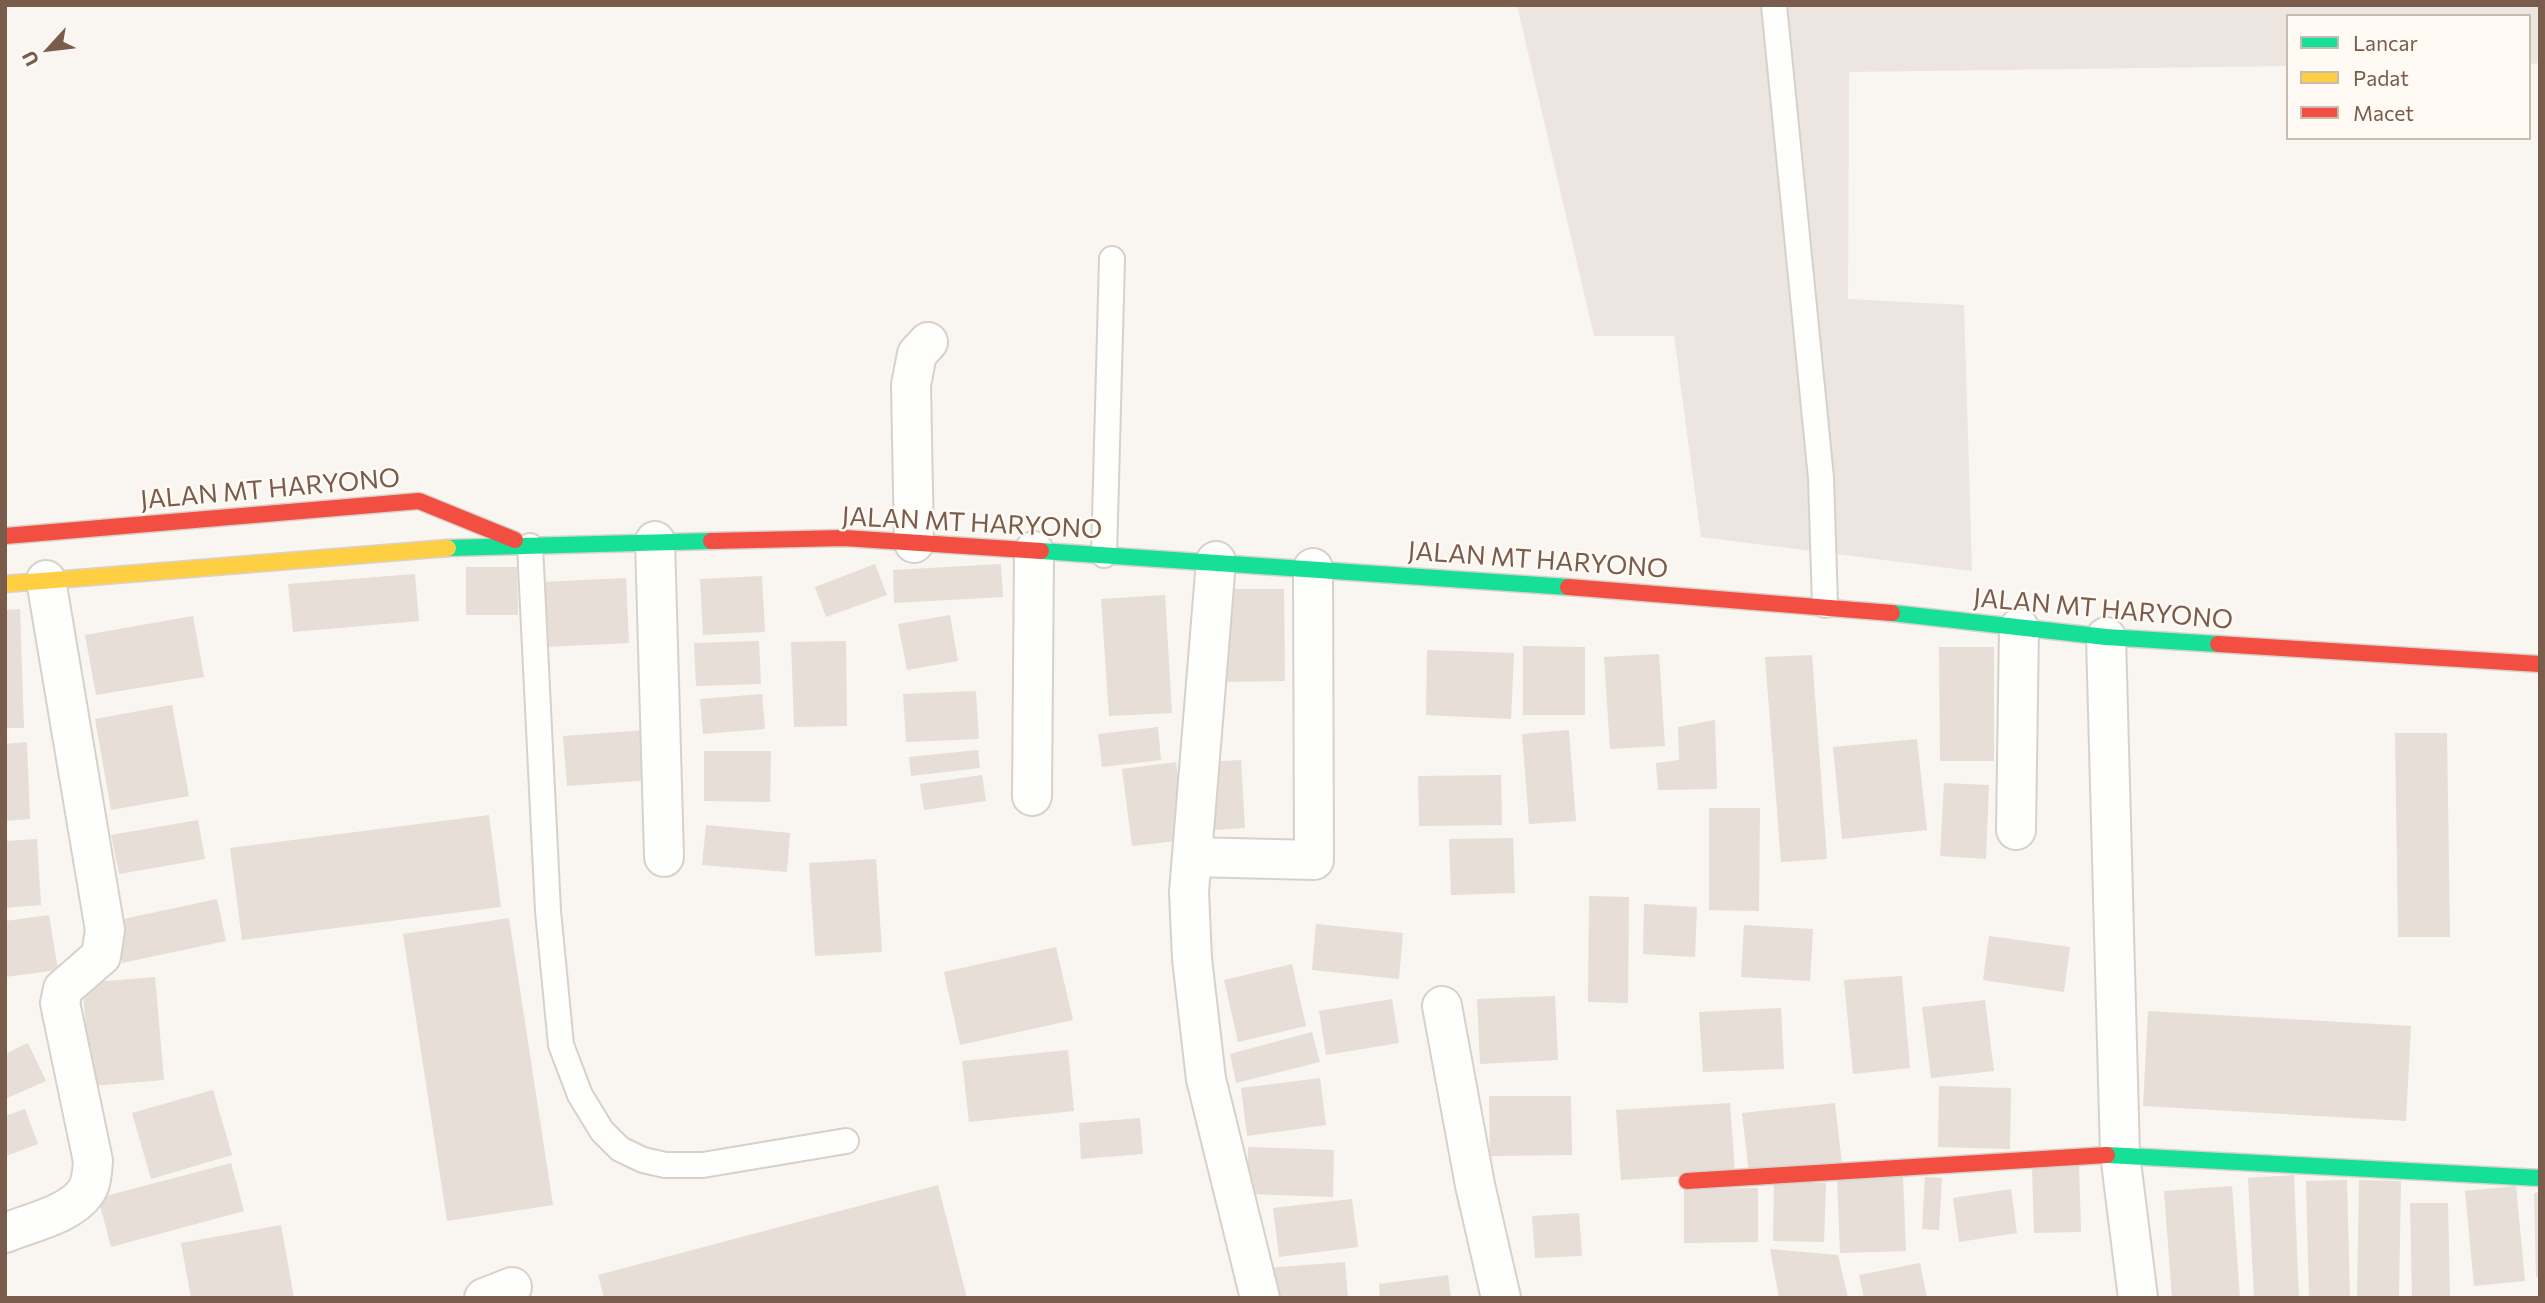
<!DOCTYPE html>
<style>
body{margin:0}
#map{position:relative;width:2545px;height:1303px;overflow:hidden;background:#f9f5f0;font-family:Commissioner,sans-serif}
canvas{display:block}
.frame{position:absolute;inset:0;border:7px solid #7a5c4d;pointer-events:none}
.legend{position:absolute;left:2286px;top:14px;width:245px;height:126px;box-sizing:border-box;background:#fffaf3;border:2px solid #cabbb1;margin:0;padding:9px 12px;list-style:none;font-size:21px;color:#7a5c4d}
.legend li{display:flex;align-items:center;gap:14px;height:35px}
.legend b{width:35px;border:2px solid #cabbb1}
.north{position:absolute;left:14px;top:14px;width:70px;height:70px;-webkit-text-stroke:5px #fffaf3;paint-order:stroke;rotate:243deg;font-size:19px;font-weight:700;line-height:28px;text-align:center;color:#7a5c4d}
.north::after{content:'';display:block;margin:auto;width:24px;height:32px;background:#7a5c4d;clip-path:polygon(50% 0,100% 100%,50% 72%,0 100%)}
</style>
<div id="map">
<canvas width="2545" height="1303"></canvas>
<div class="frame"></div>
<ul class="legend">
<li><b style="height:9px;background:#16e098"></b>Lancar</li>
<li><b style="height:9px;background:#ffcf43"></b>Padat</li>
<li><b style="height:9px;background:#f24e42"></b>Macet</li>
</ul>
<div class="north">U</div>
</div>
<script>
const g = document.querySelector('canvas').getContext('2d');
g.lineJoin = 'round';
function fill(path, color) { g.fillStyle = color; g.fill(path, 'evenodd'); }
function strokePath(path, color, width, dash) { g.strokeStyle = color; g.lineWidth = width; g.lineCap = dash ? 'butt' : 'round'; g.setLineDash(dash || []); g.stroke(path); }
function drawText(font, color, halo, rows, align = 'center') {
  g.font = font + ' Commissioner,sans-serif'; g.lineWidth = 5; g.setLineDash([]); g.textBaseline = 'middle'; g.strokeStyle = halo; g.fillStyle = color; for (const [text, x, y, turn = 0] of rows) {
    g.save(); g.translate(x, y); g.rotate((+turn || 0) * Math.PI / 180); g.textAlign = isNaN(turn) ? turn : align; if (halo) g.strokeText(text, 0, 0); g.fillText(text, 0, 0); g.restore();
  }
}
const industrial = new Path2D(`
 M1517,5H2540V63L2529,64V16H2288V66L1849,72L1848,299L1964,305L1972,571L1701,537L1674,336H1594Z`);
const building = new Path2D(`
 M875,564L887,595L826,617L815,587Z
 M1001,564L1003,597L894,603L893,570Z
 M466,567H517L518,615H466Z
 M415,574L419,621L293,632L288,584Z
 M762,576L765,632L703,635L700,579Z
 M626,578L629,643L545,647L542,582Z
 M1221,589H1284L1285,681L1222,682Z
 M1165,595L1172,713L1109,716L1101,599Z
 M20,609L24,728H5V610Z
 M950,615L958,661L907,670L898,624Z
 M193,616L204,677L96,695L85,635Z
 M759,641L761,684L696,686L694,643Z
 M846,641L847,726L794,727L791,642Z
 M1523,646L1585,647V715H1523Z
 M1939,647H1994V761H1940Z
 M1427,650L1514,653L1511,719L1426,715Z
 M1659,654L1665,746L1610,749L1604,657Z
 M1812,655L1827,859L1781,862L1765,657Z
 M976,691L979,739L906,742L903,694Z
 M762,694L765,729L703,734L700,699Z
 M172,705L189,796L111,810L95,719Z
 M1715,720L1717,789L1658,790L1656,763L1679,760L1678,727Z
 M1158,727L1161,760L1102,767L1098,734Z
 M647,730L651,780L567,786L563,736Z
 M1569,730L1576,821L1529,824L1522,734Z
 M2395,733H2447L2450,937H2398Z
 M1917,739L1927,830L1842,839L1833,747Z
 M27,742L30,819L5,821V744Z
 M978,750L980,768L911,776L909,757Z
 M704,751H771L770,802L704,801Z
 M1241,760L1245,828L1212,830L1208,762Z
 M1176,762L1186,840L1132,846L1122,769Z
 M982,775L986,801L924,810L920,784Z
 M1501,775L1502,825L1419,826L1418,776Z
 M1944,783L1989,785L1986,859L1940,856Z
 M1709,808H1760L1759,911L1709,910Z
 M489,815L501,907L242,940L230,848Z
 M198,820L205,859L119,874L111,835Z
 M706,825L790,833L787,872L702,865Z
 M1513,838L1515,893L1451,895L1449,839Z
 M37,839L41,905L5,908V841Z
 M876,859L882,952L815,956L809,863Z
 M1589,896L1629,897L1628,1003L1588,1002Z
 M217,899L226,941L122,963L114,921Z
 M1644,904L1697,907L1695,957L1643,954Z
 M49,915L58,970L5,977V921Z
 M509,918L553,1205L447,1221L403,934Z
 M1316,924L1403,933L1399,979L1312,970Z
 M1744,925L1813,929L1810,981L1741,977Z
 M1989,936L2070,947L2064,992L1983,980Z
 M1056,947L1073,1020L960,1045L944,972Z
 M1292,964L1306,1026L1238,1042L1224,980Z
 M1902,976L1910,1068L1853,1074L1844,980Z
 M155,977L164,1080L91,1086L82,983Z
 M1555,996L1558,1060L1480,1064L1477,999Z
 M1392,999L1399,1043L1326,1055L1319,1011Z
 M1985,1000L1994,1071L1931,1078L1922,1007Z
 M1781,1008L1784,1069L1703,1072L1699,1012Z
 M2148,1011L2411,1026L2406,1121L2143,1106Z
 M1312,1032L1320,1062L1236,1083L1230,1054Z
 M28,1043L46,1081L5,1099V1054Z
 M1068,1050L1074,1111L969,1122L962,1061Z
 M1320,1078L1326,1125L1247,1136L1241,1088Z
 M1939,1086L2011,1088L2010,1149L1938,1147Z
 M213,1090L232,1155L151,1179L132,1113Z
 M1489,1096H1571L1572,1155L1490,1156Z
 M1730,1103L1735,1173L1621,1180L1616,1110Z
 M1835,1103L1842,1164L1749,1174L1742,1113Z
 M25,1109L38,1144L6,1156L5,1116Z
 M1140,1118L1143,1154L1081,1159L1079,1123Z
 M1248,1147L1334,1150L1333,1197L1247,1194Z
 M231,1163L244,1211L111,1247L98,1198Z
 M2079,1165L2081,1232L2034,1233L2032,1167Z
 M1903,1175L1906,1251L1840,1253L1837,1177Z
 M2294,1175L2299,1298H2254L2248,1178Z
 M1925,1177L1942,1178L1939,1230L1922,1229Z
 M2347,1180L2350,1298H2309L2306,1181Z
 M2359,1180L2401,1181L2399,1298H2357Z
 M1774,1181L1826,1183L1824,1242L1773,1241Z
 M938,1185L967,1298H604L598,1275Z
 M2232,1186L2240,1298H2172L2164,1191Z
 M2516,1186L2525,1281L2474,1286L2465,1191Z
 M1758,1188V1242L1684,1243V1189Z
 M2011,1189L2017,1233L1959,1242L1953,1198Z
 M2540,1192V1277H2536L2534,1193Z
 M1352,1199L1358,1247L1279,1257L1273,1208Z
 M2410,1203H2448L2450,1298H2412Z
 M1579,1213L1582,1256L1535,1258L1532,1216Z
 M281,1225L294,1298H191L181,1243Z
 M1770,1249L1838,1255L1848,1298H1779Z
 M1345,1262L1348,1298H1268L1266,1268Z
 M1920,1263L1927,1298H1864L1859,1275Z
 M1448,1275L1451,1298H1380L1379,1284Z`);
const lane = new Path2D(`
 M1774,5L1821,478L1825,605
 M530,546L548,911L561,1045L580,1095L602,1131L620,1149L643,1160L665,1165H703L846,1141
 M1104,555L1112,259`);
const street = new Path2D(`
 M655,541L664,857
 M914,543L911,385L917,354L928,342
 M1216,561L1189,892L1192,959L1206,1079L1260,1298
 M2106,637L2120,1154L2138,1298
 M1032,796L1034,551
 M2016,830L2019,628
 M1193,857L1314,860L1313,568
 M1442,1006L1475,1185L1501,1298
 M5,1233C29,1223 69,1215 85,1193C92,1184 92,1172 93,1161L60,1003L63,989L101,956L105,930L46,580
 M484,1298L512,1287`);
const fast = new Path2D(`
 M448,548L711,541
 M1041,551L1568,587
 M1892,613L2106,637L2218,644
 M2107,1155L2540,1178`);
const slow = new Path2D(`
 M5,584L448,548`);
const jam = new Path2D(`
 M5,536L419,501L515,540
 M711,541L844,538L1041,551
 M1568,587L1892,613
 M2218,644L2540,664
 M1687,1181L2107,1155`);
const streetNames = [
 ["JALAN MT HARYONO",270,489,-5],
 ["JALAN MT HARYONO",972,523,3],
 ["JALAN MT HARYONO",1538,560,4],
 ["JALAN MT HARYONO",2103,609,5]
];
fill(industrial, '#ede5e0');
fill(building, '#e6ded7');
strokePath(lane, '#d7d1cb', 28);
strokePath(street, '#d7d1cb', 42);
strokePath(fast, '#d9d2cb', 19);
strokePath(slow, '#d9d2cb', 19);
strokePath(jam, '#d9d2cb', 19);
strokePath(lane, '#fefefd', 24);
strokePath(street, '#fefefd', 38);
strokePath(fast, '#16e098', 16);
strokePath(slow, '#ffcf43', 16);
strokePath(jam, '#f24e42', 16);
drawText('26px', '#7a5c4d', '#fffaf3', streetNames);
</script>
